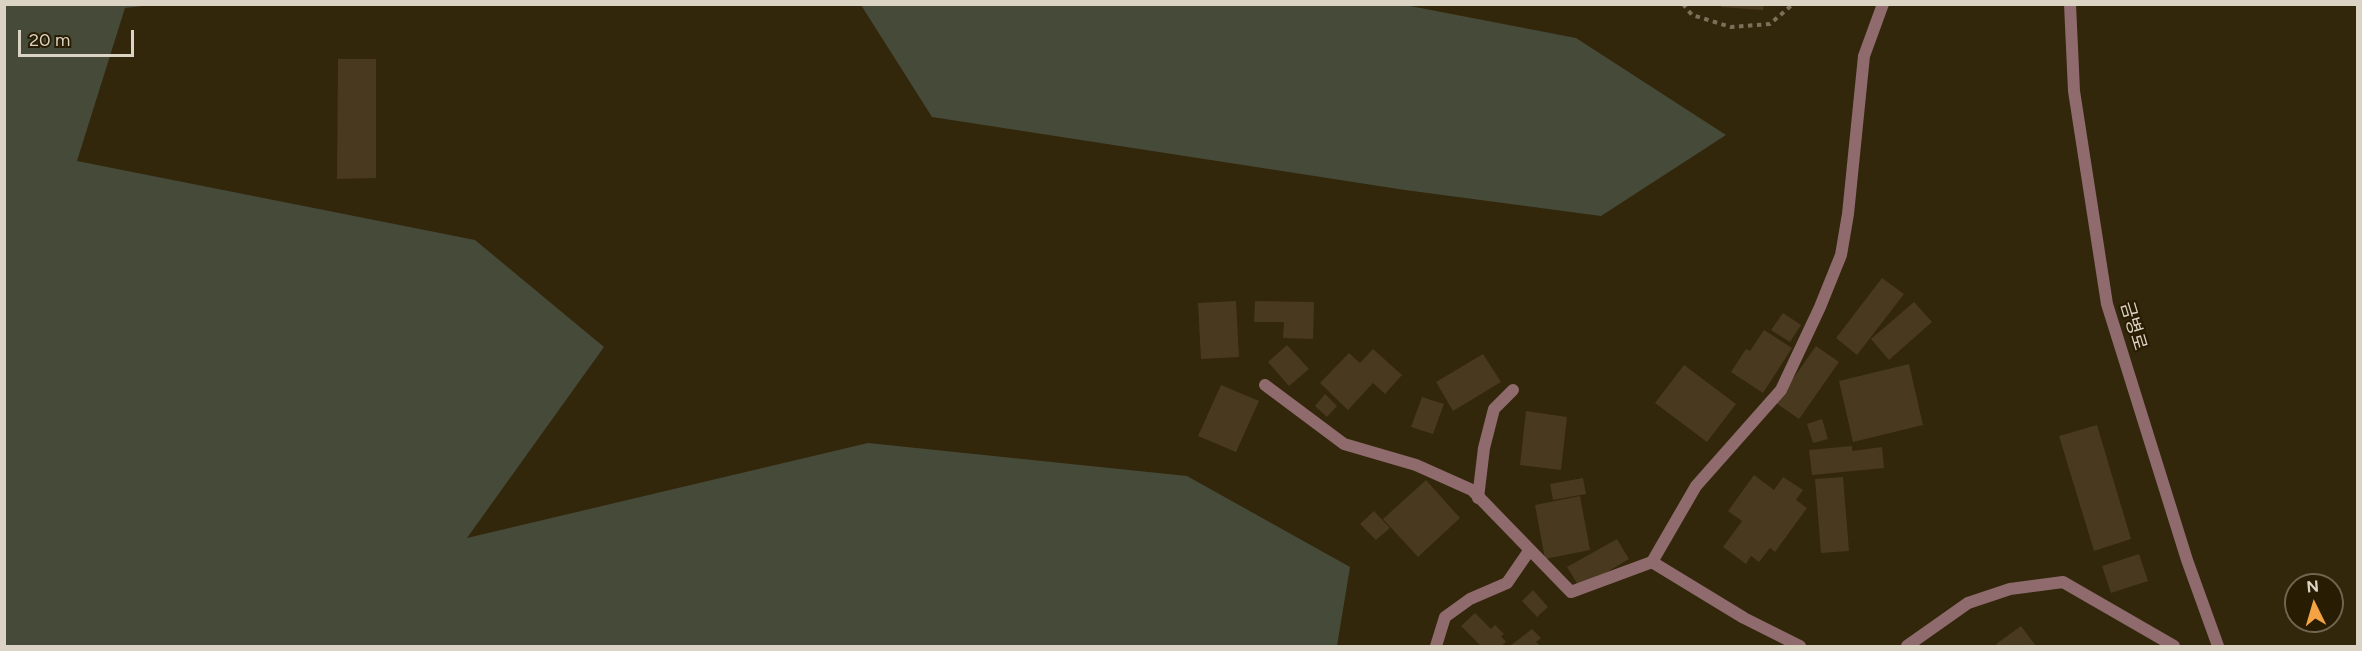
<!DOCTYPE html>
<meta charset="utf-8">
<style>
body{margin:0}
#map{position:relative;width:2362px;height:651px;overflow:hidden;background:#32260b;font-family:Figtree,sans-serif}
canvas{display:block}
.frame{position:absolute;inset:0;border:6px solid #dbd3c3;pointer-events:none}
.north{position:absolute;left:2284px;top:573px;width:60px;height:60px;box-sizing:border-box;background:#281c02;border:2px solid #70654f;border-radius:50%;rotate:355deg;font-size:16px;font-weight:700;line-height:24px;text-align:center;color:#dbd3c3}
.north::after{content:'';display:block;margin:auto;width:21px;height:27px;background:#f4a344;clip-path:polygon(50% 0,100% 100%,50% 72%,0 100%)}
.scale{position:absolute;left:18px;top:30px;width:116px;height:27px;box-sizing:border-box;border:3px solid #dbd3c3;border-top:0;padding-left:8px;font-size:18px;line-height:21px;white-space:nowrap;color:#dbd3c3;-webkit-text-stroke:4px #281c02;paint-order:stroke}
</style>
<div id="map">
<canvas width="2362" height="651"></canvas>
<div class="frame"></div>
<div class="north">N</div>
<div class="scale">20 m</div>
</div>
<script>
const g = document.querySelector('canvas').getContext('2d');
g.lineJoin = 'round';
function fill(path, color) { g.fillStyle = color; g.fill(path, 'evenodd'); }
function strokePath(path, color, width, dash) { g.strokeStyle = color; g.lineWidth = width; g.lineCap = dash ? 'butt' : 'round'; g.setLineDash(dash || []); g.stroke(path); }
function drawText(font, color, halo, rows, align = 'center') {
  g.font = font + ' Figtree,"Noto Sans KR",sans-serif'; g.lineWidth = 4.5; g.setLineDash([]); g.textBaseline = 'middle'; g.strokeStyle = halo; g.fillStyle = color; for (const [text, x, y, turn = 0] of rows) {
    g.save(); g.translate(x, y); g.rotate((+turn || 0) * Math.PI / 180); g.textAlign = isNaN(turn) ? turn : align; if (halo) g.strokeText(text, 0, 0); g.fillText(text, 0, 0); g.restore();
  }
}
const green = new Path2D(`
 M4,5H151L125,8L77,161L475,240L604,347L467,538L868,443L1187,476L1350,567L1337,646H5Z
 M861,5H1405L1576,38L1726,135L1601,216L1405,190L932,117Z`);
const building = new Path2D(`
 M1721,4H1764L1763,10L1721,7Z
 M338,59H376V178L337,179Z
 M1882,278L1904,294L1857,355L1836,338Z
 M1236,301L1239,357L1201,359L1198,303Z
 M1255,301L1314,302L1313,339L1283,338L1284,322H1254Z
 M1914,302L1932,322L1889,360L1871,339Z
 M1783,313L1801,325L1790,342L1771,330Z
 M1764,330L1792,348L1763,393L1731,372L1746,349L1750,351Z
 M1287,345L1309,369L1289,386L1268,362Z
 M1816,346L1839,362L1799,419L1776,403Z
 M1373,349L1402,375L1385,394L1373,383L1348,410L1320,383L1349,353L1360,363Z
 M1483,354L1501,382L1453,411L1436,382Z
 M1909,364L1923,425L1853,442L1839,381Z
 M1684,365L1736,404L1707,442L1655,403Z
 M1221,385L1259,401L1236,452L1198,436Z
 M1325,394L1337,406L1327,417L1315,406Z
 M1422,397L1444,404L1433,434L1411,427Z
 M1526,411L1567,417L1561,470L1520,465Z
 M1822,419L1828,439L1813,443L1807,424Z
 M2097,425L2131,539L2094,551L2059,436Z
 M1852,446V451L1882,447L1884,468L1812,475L1809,450Z
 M1754,475L1774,490L1783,477L1803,490L1796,500L1807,508L1775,552L1770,548L1759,562L1751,556L1746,564L1723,547L1742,521L1728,511Z
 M1843,477L1849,551L1821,553L1815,479Z
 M1583,478L1586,494L1553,500L1550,484Z
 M1426,480L1460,518L1418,557L1383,519Z
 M1580,496L1590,550L1545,559L1535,505Z
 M1374,511L1390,528L1376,540L1360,524Z
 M1617,539L1629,559L1580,588L1567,567Z
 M2139,554L2148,581L2111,593L2102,566Z
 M1533,590L1548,607L1537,617L1522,601Z
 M1475,613L1491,629L1495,625L1504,634L1501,636L1506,642L1501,646H1481L1461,626Z
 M2021,626L2036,646H1998L1996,644Z
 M1532,629L1541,638L1536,642L1540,646H1510Z`);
const path = new Path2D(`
 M1683,4L1692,15L1731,27L1770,24L1793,4`);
const service = new Path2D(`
 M1478,498L1484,448L1494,409L1513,390
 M1436,646L1445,617L1470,599L1507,583L1529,551`);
const minor = new Path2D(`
 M1265,385L1344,444L1416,465L1472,490L1571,592L1652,562
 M1800,646L1744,618L1652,562L1696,486L1781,390L1820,307L1841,255L1848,214L1864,56L1883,4
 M1907,646L1968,603L2010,589L2063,582L2174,646`);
const tertiary = new Path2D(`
 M2070,4L2074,91L2107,304L2187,560L2218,646`);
const streetNames = [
 ["금병로",2133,326,73]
];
fill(green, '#464a39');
fill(building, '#49391f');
strokePath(path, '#7b715b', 4, [4.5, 4.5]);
strokePath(service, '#8f6b6d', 12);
strokePath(minor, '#8f6b6d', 12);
strokePath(tertiary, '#8f6b6d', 12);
drawText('18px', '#dbd3c3', '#281c02', streetNames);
</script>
